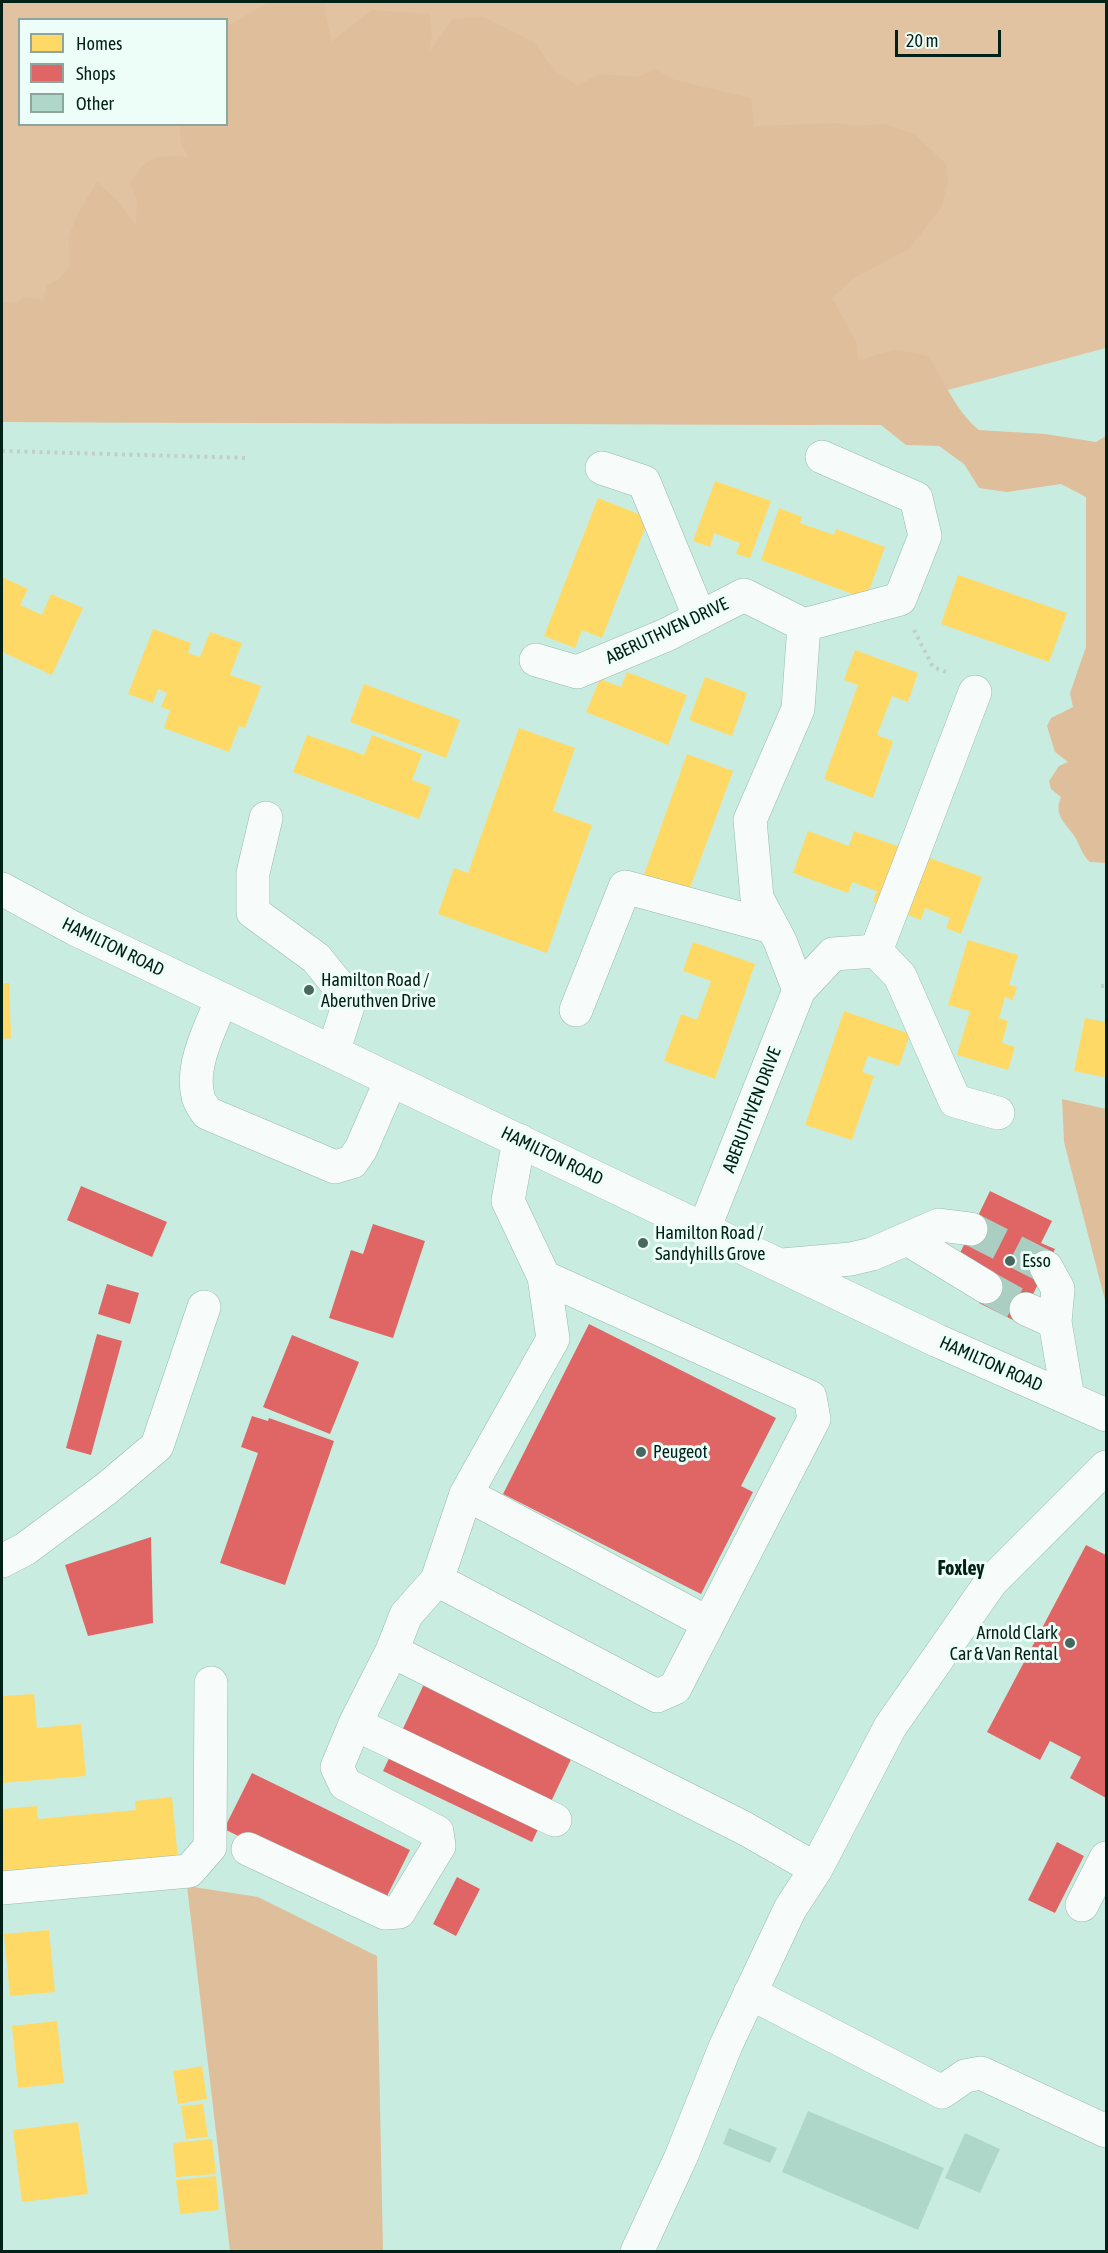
<!DOCTYPE html>
<style>
body{margin:0}
#map{position:relative;width:1108px;height:2253px;overflow:hidden;background:#c8ede0;font-family:"Asap Condensed",sans-serif}
canvas{display:block}
.frame{position:absolute;inset:0;border:3px solid #002118;pointer-events:none}
.legend{position:absolute;left:18px;top:18px;width:210px;height:108px;box-sizing:border-box;background:#edfdf7;border:2px solid #8ea59e;margin:0;padding:8px 10px;list-style:none;font-size:18px;color:#002118}
.legend li{display:flex;align-items:center;gap:12px;height:30px}
.legend b{width:30px;border:2px solid #8ea59e}
.scale{position:absolute;left:895px;top:30px;width:106px;height:27px;box-sizing:border-box;border:3px solid #002118;border-top:0;padding-left:8px;font-size:18px;line-height:21px;white-space:nowrap;color:#002118;-webkit-text-stroke:4px #edfdf7;paint-order:stroke}
</style>
<div id="map">
<canvas width="1108" height="2253"></canvas>
<div class="frame"></div>
<ul class="legend">
<li><b style="height:16px;background:#ffd966"></b>Homes</li>
<li><b style="height:16px;background:#e06666"></b>Shops</li>
<li><b style="height:16px;background:#aed7ca"></b>Other</li>
</ul>
<div class="scale">20 m</div>
</div>
<script>
const g = document.querySelector('canvas').getContext('2d');
g.lineJoin = 'round';
function fill(path, color) { g.fillStyle = color; g.fill(path, 'evenodd'); }
function strokePath(path, color, width, dash) { g.strokeStyle = color; g.lineWidth = width; g.lineCap = dash ? 'butt' : 'round'; g.setLineDash(dash || []); g.stroke(path); }
function drawText(font, color, halo, rows, align = 'center') {
  g.font = font + ' "Asap Condensed",sans-serif'; g.lineWidth = 6; g.setLineDash([]); g.textBaseline = 'middle'; g.strokeStyle = halo; g.fillStyle = color; for (const [text, x, y, turn = 0] of rows) {
    g.save(); g.translate(x, y); g.rotate((+turn || 0) * Math.PI / 180); g.textAlign = isNaN(turn) ? turn : align; if (halo) g.strokeText(text, 0, 0); g.fillText(text, 0, 0); g.restore();
  }
}
const green = new Path2D(`
 M2,2H1106V348L816,425L2,422ZM20,20H226V124H20Z`);
const forest = new Path2D(`
 M269,2H324L331,42L372,10L430,14L432,35L429,53L452,19L483,17L534,42L555,71L577,85L601,74L638,77L655,69L675,80L751,98L754,126L835,123L858,126L886,124L914,134L946,164L948,181L942,206L909,249L854,278L832,298L856,341L858,361L895,349L928,356C945,382 955,410 979,430L1045,434L1096,442L1106,436V863L1090,862C1081,854 1080,844 1073,834C1063,821 1054,814 1061,797L1051,789L1049,781L1059,766L1068,762L1055,752L1047,726L1051,718L1073,707L1070,693L1086,647V497L1061,484L1007,492L979,488L964,464L939,446L906,445L881,425L2,422V303L17,302L24,297L42,300L47,286C85,266 61,255 72,228C78,212 88,197 97,182L117,200L136,225L137,200L130,183C148,154 157,155 188,157L181,143L179,125L226,124L227,26Z
 M1062,1099L1106,1109V1304L1064,1142Z
 M187,1886L258,1897L377,1956L383,2251H230Z`);
const homes = new Path2D(`
 M715,481L771,501L750,558L736,554L740,543L714,533L710,547L693,541Z
 M598,498L649,518L602,638L582,630L575,648L544,636Z
 M779,508L802,517L800,523L834,535L836,529L885,547L866,599L761,560Z
 M958,575L1067,613L1049,662L941,624Z
 M2,577L28,589L20,605L42,615L51,594L83,608L52,675L2,652Z
 M153,629L191,643L188,653L200,657L210,632L242,643L230,675L261,686L245,728L239,726L229,752L164,728L170,710L161,707L167,693L158,689L153,703L128,694Z
 M855,650L918,673L908,702L892,696L877,735L893,741L873,798L824,779L858,685L844,680Z
 M627,672L687,695L668,745L586,712L600,679L621,687Z
 M705,677L747,693L732,736L689,720Z
 M364,684L460,720L446,758L350,722Z
 M519,728L575,748L553,811L592,825L547,953L438,914L454,868L468,873Z
 M307,735L364,755L372,735L422,754L412,780L431,787L419,819L293,772Z
 M687,754L733,771L687,896L642,880Z
 M808,831L849,846L854,831L909,850L888,908L873,902L877,891L852,882L848,893L793,873Z
 M927,857L982,877L961,934L946,928L950,918L925,908L921,920L906,914Z
 M968,940L1018,955L1009,985L1017,987L1013,1000L1005,997L999,1018L1008,1021L1002,1043L1015,1047L1008,1070L957,1055L970,1011L948,1005Z
 M693,942L755,964L715,1079L664,1061L681,1014L697,1020L711,981L683,971Z
 M2,983H9L11,1038L2,1039Z
 M844,1011L910,1034L899,1066L868,1056L862,1072L874,1076L852,1140L805,1125Z
 M1085,1018L1106,1022V1072L1104,1077L1074,1071Z
 M34,1694L37,1728L81,1724L86,1776L2,1783V1696Z
 M172,1797L179,1870L2,1887V1809L37,1806L38,1819L136,1810L135,1801Z
 M49,1930L55,1992L10,1996L4,1934Z
 M57,2021L64,2083L18,2088L12,2026Z
 M202,2066L207,2099L178,2104L173,2071Z
 M203,2104L208,2137L186,2139L181,2106Z
 M78,2122L88,2194L22,2202L13,2130Z
 M212,2139L216,2174L176,2177L173,2143Z
 M216,2176L219,2210L180,2214L176,2180Z`);
const shops = new Path2D(`
 M81,1186L167,1222L152,1257L67,1220Z
 M990,1191L1052,1221L1041,1243L1055,1249L1019,1323L979,1303L994,1272L959,1255Z
 M373,1224L425,1241L393,1338L329,1318L351,1250L363,1254Z
 M107,1284L139,1293L130,1324L98,1314Z
 M589,1324L776,1418L741,1486L753,1492L701,1594L503,1494Z
 M97,1334L122,1341L91,1455L66,1448Z
 M292,1335L359,1362L330,1434L263,1407Z
 M252,1416L268,1421L269,1418L334,1441L285,1585L220,1563L258,1453L241,1447Z
 M151,1537L153,1623L88,1636L65,1565Z
 M1086,1545L1106,1555V1798L1070,1778L1081,1757L1050,1741L1040,1760L987,1732Z
 M425,1682L574,1753L532,1842L383,1771Z
 M252,1773L410,1850L382,1906L224,1829Z
 M1057,1842L1084,1856L1055,1913L1028,1900Z
 M457,1877L480,1889L456,1936L433,1924Z`);
const building = new Path2D(`
 M808,2111L944,2168L918,2230L782,2172Z
 M729,2128L777,2148L770,2163L723,2144Z
 M965,2133L1000,2149L980,2193L945,2178Z`);
const minorTunnel = new Path2D(`
 M971,1229L1046,1267
 M986,1287L1026,1309`);
const path = new Path2D(`
 M2,451L248,458
 M914,630L933,667L949,673
 M1101,986H1106`);
const minor = new Path2D(`
 M602,468L644,482L700,618
 M804,625L900,599L925,536L916,498L822,457
 M536,660L577,672L666,635L744,595L804,625L798,709L750,820L757,898L780,941L799,990L704,1229
 M266,818L253,873V912L316,958L350,1000L333,1052
 M2,889L75,929L938,1341L1106,1415
 M876,951L975,692
 M799,990L833,954L876,951L900,976L955,1101L998,1113
 M222,999C211,1027 190,1065 198,1096C199,1102 204,1108 207,1113L335,1167L352,1162L361,1149L391,1080
 M576,1010L625,887L772,927
 M519,1140L508,1201L544,1277L553,1339L466,1494L437,1580L406,1615L392,1651L744,1828L816,1869
 M909,1240L986,1287
 M782,1265L851,1259L872,1254L939,1225L971,1229
 M1046,1267L1058,1289L1055,1322L1068,1398
 M1026,1309L1055,1322
 M466,1494L708,1623
 M2,1561L25,1549L106,1489L157,1446L204,1307
 M437,1580L657,1696L675,1688L814,1419L810,1397L544,1277
 M392,1651L355,1724L555,1820
 M248,1849L385,1913L399,1912L439,1846L437,1832L345,1784L337,1767L355,1724
 M2,1888L189,1871L210,1847L211,1683
 M1082,1905L1106,1858
 M750,1993L942,2092L965,2076L981,2073L1106,2131
 M637,2252L681,2157L726,2045L790,1909L816,1869L890,1727L991,1582L1106,1467`);
const markers = [
 [309,990,6,"#46685e"],
 [643,1243,6,"#46685e"],
 [1010,1261,6,"#46685e"],
 [641,1452,6,"#46685e"],
 [1070,1643,6,"#46685e"]
];
const streetNames = [
 ["ABERUTHVEN DRIVE",667,631,-25],
 ["HAMILTON ROAD",113,947,26],
 ["ABERUTHVEN DRIVE",752,1110,-69],
 ["HAMILTON ROAD",552,1156,26],
 ["HAMILTON ROAD",991,1364,24]
];
const poiNames = [
 ["Hamilton Road /",321,980],
 ["Aberuthven Drive",321,1001],
 ["Hamilton Road /",655,1233],
 ["Sandyhills Grove",655,1254],
 ["Esso",1022,1261],
 ["Peugeot",653,1452],
 ["Arnold Clark",1058,1633,"right"],
 ["Car & Van Rental",1058,1654,"right"]
];
const neighbourhoodNames = [
 ["Foxley",961,1569]
];
fill(green, '#e1c3a1');
fill(forest, '#dfbf9b');
fill(homes, '#ffd966');
fill(shops, '#e06666');
fill(building, '#aed7ca');
strokePath(minorTunnel, '#aacec2', 33, [33, 16]);
strokePath(minor, '#98b9ae', 34);
strokePath(path, '#c2ceca', 4, [3, 4.5]);
strokePath(minor, '#f7fcfa', 33);
for (const [x, y, r, color] of markers) { const dot = new Path2D(); dot.arc(x, y, r, 0, 2 * Math.PI); g.fillStyle = color; g.fill(dot); strokePath(dot, '#edfdf7', 2); }
drawText('18px', '#002118', '#edfdf7', streetNames);
drawText('18px', '#002118', '#edfdf7', poiNames, 'left');
drawText('bold 20px', '#002118', '#edfdf7', neighbourhoodNames);
</script>
